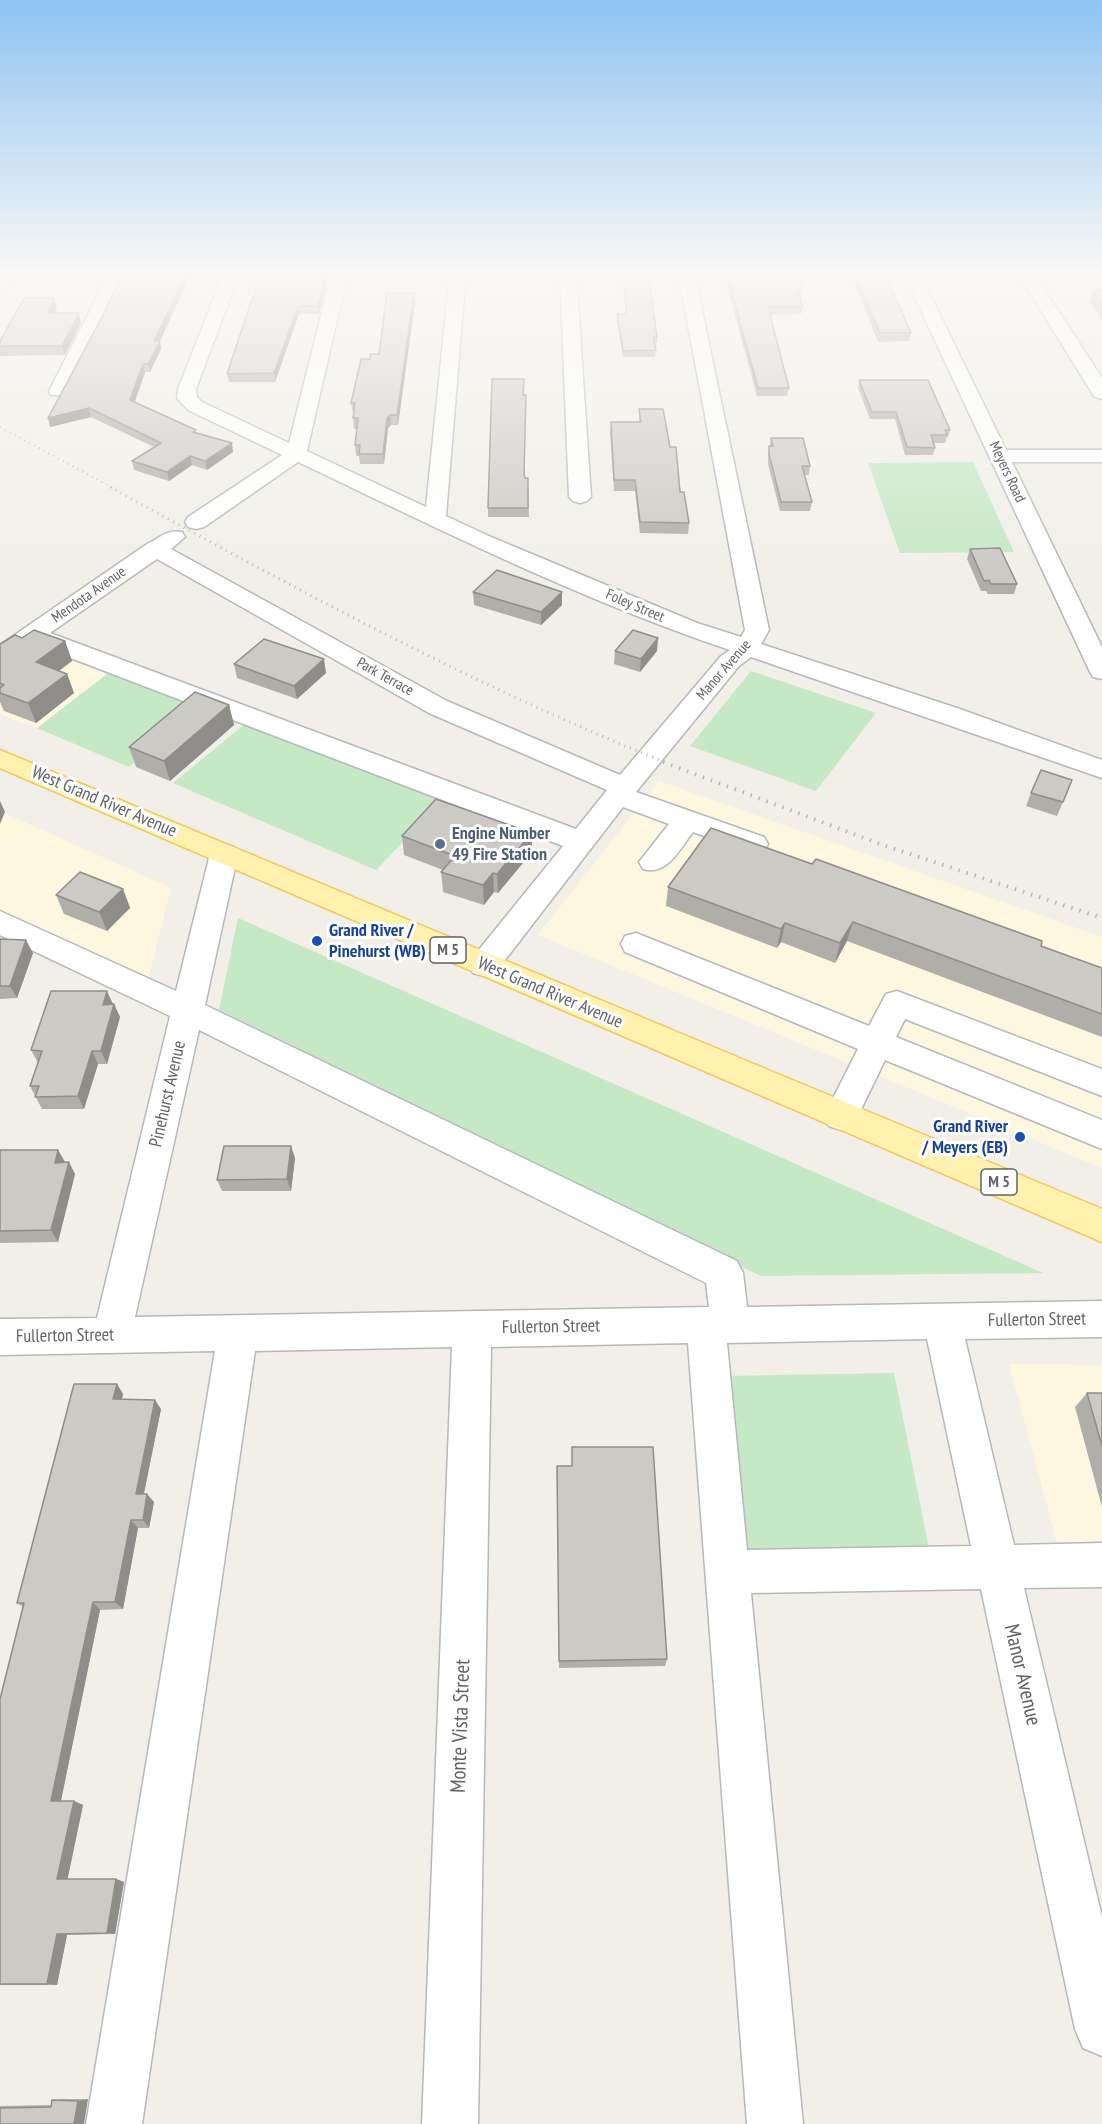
<!DOCTYPE html>
<style>
body{margin:0}
canvas{display:block;background:#f1efe8}
</style>
<canvas width="1102" height="2124"></canvas>
<script>
const g = document.querySelector('canvas').getContext('2d');
g.lineJoin = 'round';
function fill(path, color) { g.fillStyle = color; g.fill(path, 'evenodd'); }
function strokePath(path, color, width, dash) { g.strokeStyle = color; g.lineWidth = width; g.lineCap = dash ? 'butt' : 'round'; g.setLineDash(dash || []); g.stroke(path); }
function drawText(font, color, halo, rows, align = 'center') {
  g.font = font + ' "PT Sans Narrow",sans-serif'; g.lineWidth = 6; g.setLineDash([]); g.textBaseline = 'middle'; g.strokeStyle = halo; g.fillStyle = color; for (const [text, x, y, turn = 0] of rows) {
    g.save(); g.translate(x, y); g.rotate((+turn || 0) * Math.PI / 180); g.textAlign = isNaN(turn) ? turn : align; if (halo) g.strokeText(text, 0, 0); g.fillText(text, 0, 0); g.restore();
  }
}
const commercial = new Path2D(`
 M47,648L111,671L37,728L0,714V682Z
 M659,781L1102,937V1168L538,935Z
 M0,811L171,888L148,980L0,911Z
 M1009,1364L1102,1365V1546H1058Z`);
const green = new Path2D(`
 M973,462L1014,552L900,553L868,463Z
 M111,671L202,706L129,767L37,728Z
 M751,671L876,713L816,791L690,746Z
 M246,723L443,801L376,870L173,783Z
 M238,918L1043,1273L761,1276L219,1010Z
 M894,1373L930,1554L743,1557L723,1376Z`);
const minor = new Path2D(`
 M0,272H16L6,287L0,288Z
 M110,272H126L67,391L65,395H51L49,391Z
 M224,272H240L196,389L197,397L202,402L289,443L332,272H348L307,451L426,507L450,272H466L446,516L491,537L697,623L741,637L745,630L678,272H694L769,630L761,644L957,708L1102,760V778L751,657L739,666L636,792L764,837L768,844L764,851L754,854L693,832C679,850 667,876 643,869L639,862L669,824L623,807L495,973L484,976L473,973L469,965L473,957L563,846L34,644L9,661L0,663V645L147,544C160,538 167,529 182,532L185,537L171,549L447,701L620,775L721,656L730,650C581,600 439,529 298,462L204,527L196,529L188,527L185,522L188,517L282,455L188,410L177,398L178,389ZM157,559L429,713L607,790L576,829L50,633Z
 M560,272H576L591,497L587,501L580,503L573,501L569,497Z
 M903,272H919L1006,450H1102V462H1012L1102,647V679L1093,677L1090,672Z
 M1017,272H1033L1102,378V399L1095,397L1092,393Z
 M224,844L234,847L238,854L205,1005L737,1261L743,1273L747,1307L1102,1301V1337L965,1339L1014,1545L1102,1543V1587L1024,1588L1102,1917V2056L1083,2048L1075,2029L981,1589L751,1593L803,2124H747L688,1343L491,1347L478,2124H422L452,1347L255,1351L142,2124H86L215,1351L0,1355V1319L97,1318L170,1016L0,935V911L176,991L210,854L214,847ZM199,1030L706,1283L709,1307L135,1317ZM927,1339L971,1546L747,1550L727,1343Z
 M636,933L869,1026L886,994L897,991L1102,1069V1096L905,1019L896,1037L1102,1120V1149L885,1060L853,1126L841,1130L829,1126L824,1116L858,1049L625,952L621,944L625,936Z`);
const major = new Path2D(`
 M0,750L1102,1209V1242L0,768Z`);
const railFar2 = new Path2D(`
 M0,427L113,488`);
const railFar1 = new Path2D(`
 M110,487C292,587 474,686 667,763`);
const rail = new Path2D(`
 M663,762L880,844L1102,918`);
const wall = new Path2D(`
 M148,272H192L160,341L161,349L150,372H145L135,402L233,452L207,470L192,465L169,481L134,470L132,461L154,447L91,417L50,427L48,418L145,279Z
 M261,272H330L319,314H299L275,382H229L227,374Z
 M622,272H648L657,337V343H654L656,350L655,357H623L617,320V314H626Z
 M723,272H797L802,291L801,298H800L803,307L801,314L770,315L789,388L787,396H757Z
 M850,272H884L911,333L909,341L878,342Z
 M1093,290H1102V320L1089,301Z
 M414,293L415,303L398,425H391L388,428L384,464H360L359,456H356L355,445L357,429H354L353,418V413L351,403Z
 M57,307L55,313L81,323L65,355L0,356V341Z
 M524,379L525,476V478H528L529,517H488V508Z
 M859,380L950,430L948,437H947L945,443H933L935,448L933,455H905L895,419H870L858,388Z
 M639,409L670,447L689,523L688,534L640,533L635,491H614L610,433L611,422H639Z
 M771,438L810,466L809,475H804L812,502L810,511H780L768,464V456Z
 M970,549L1017,584L1014,594H988L986,591H981L967,559Z
 M473,592H562V605L541,625L474,605Z
 M22,638L65,641L72,661L59,671L67,674L74,693L36,723L4,711L0,702V644Z
 M615,651H657L640,672L614,664Z
 M234,664L326,673L297,699L237,678Z
 M229,705L234,725L170,781L136,767L129,747Z
 M1072,780L1057,816L1026,806L1031,793Z
 M532,833V852L498,893L494,892L484,905L443,892L441,872L443,870L404,855L402,836Z
 M668,887L1041,946L1102,968V1037L847,941L835,963L781,942L777,948L666,906Z
 M123,889L130,908L107,931L64,914L56,895Z
 M0,939L33,953L17,998L0,999Z
 M112,1004H114L120,1017L107,1064H98L84,1109H42L30,1086L38,1063L31,1050Z
 M0,1150H58L65,1162L75,1174L58,1242L0,1243Z
 M295,1158L291,1191H222L217,1180Z
 M117,1384L123,1394L122,1399L161,1409L144,1494L154,1502L149,1528H138L123,1609L100,1610L61,1801H74L83,1805L67,1879H116L124,1882L115,1934L67,1935L57,1985H0V1699L23,1607L17,1603Z
 M1087,1393H1102V1507L1075,1407Z
 M572,1447L667,1659L665,1666L559,1668L557,1466H572Z
 M63,2099H88L0,2124V2106L51,2105L52,2100Z`);
const shadedWall = new Path2D(`
 M187,272H192L160,341L161,349L150,372L148,364L154,341Z
 M327,272H330L319,314L318,306Z
 M414,293L415,303L398,425L397,415Z
 M54,298L57,307L51,323L48,313Z
 M298,306L299,314L275,382L274,373Z
 M79,313L81,323L65,355L62,346Z
 M143,364L145,372L132,409L130,400Z
 M89,408L91,417L50,427L48,418Z
 M390,415L391,425L388,428L384,464L383,454L387,418Z
 M232,443L233,452L207,470L205,461Z
 M190,456L192,465L169,481L167,472Z
 M562,592V605L541,625V612Z
 M658,638L657,651L640,672L641,659Z
 M65,641L72,661L43,682L36,662Z
 M324,659L326,673L297,699L294,686Z
 M67,674L74,693L36,723L28,703Z
 M229,705L234,725L170,781L164,761Z
 M0,801L5,812L0,824Z
 M532,833V852L498,893L497,874Z
 M493,873L494,892L484,905L483,885Z
 M123,889L130,908L107,931L99,912Z
 M853,922L847,941L835,963L840,943Z
 M785,923L781,942L777,948L781,929Z
 M26,940L33,953L17,998L10,986Z
 M107,991L113,1004L109,1017L103,1005Z
 M114,1004L120,1017L107,1064L101,1051Z
 M92,1051L98,1064L84,1109L78,1096Z
 M291,1146L295,1158L291,1191L287,1179Z
 M58,1150L65,1162L61,1175L55,1163Z
 M69,1162L75,1174L58,1242L51,1230Z
 M117,1384L123,1394L119,1409L113,1399Z
 M155,1400L161,1409L142,1502L136,1494Z
 M147,1494L154,1502L149,1528L143,1520Z
 M131,1520L138,1528L123,1609L115,1602Z
 M93,1602L100,1610L60,1805L51,1801Z
 M74,1801L83,1805L67,1882L57,1879Z
 M116,1879L124,1882L115,1934L107,1933Z
 M57,1934L67,1935L57,1985L47,1984Z
 M88,2099L84,2124H74L78,2101Z`);
const building = new Path2D(`
 M148,272H187L154,341H160L148,364H143L130,400L196,430L193,432L232,443L205,461L190,456L167,472L132,461L161,443L89,408L48,418L103,315L119,280L145,279Z
 M261,272H327L318,306H298L274,373L227,374Z
 M623,272H648L657,337H653L656,350L623,351L617,314H627Z
 M726,272H797L802,291H797L803,307H768L789,388H758Z
 M854,272H884L911,333H880Z
 M1093,290H1102V304Z
 M387,293H414L397,415H390L387,418L383,454H359L360,445H355L358,418H353L355,403H351L361,359H370V354H379Z
 M24,298H54L48,313H79L62,346H0V341Z
 M492,379H524L523,395H526L524,474L525,478H528V508H488Z
 M859,380H928L950,430H945L947,435H931L935,448L907,447L896,412H872Z
 M639,409H663L670,447H676L680,492H684L689,523L640,522L635,480H614L611,422H641Z
 M771,438H803L810,466H802L812,502H781L769,454V446H773Z
 M1000,548L1017,584H991L989,580L984,581L970,549Z
 M497,570L562,592L541,612L473,592Z
 M34,630L65,641L36,662L67,674L28,703L0,693V688L4,685L0,683V644L15,635L22,638Z
 M633,630L658,638L641,659L615,651Z
 M264,639L324,659L294,686L234,664Z
 M195,692L229,705L164,761L129,747Z
 M1041,770L1072,780L1063,802L1031,793Z
 M436,799L532,833L497,874L493,873L483,885L441,872L455,856L402,836Z
 M711,828L812,864L816,859L1042,941L1041,946L1102,968V1014L853,922L840,943L785,923L781,929L668,887Z
 M80,872L123,889L99,912L56,895Z
 M0,939L26,940L10,986H0Z
 M51,991H107L103,1005L114,1004L101,1051H92L78,1096L35,1097L39,1086H30L42,1051L31,1050Z
 M224,1146H291L287,1179L217,1180Z
 M0,1150H58L55,1163L69,1162L51,1230L0,1231Z
 M74,1384H117L113,1399L155,1400L136,1494H147L143,1520H131L115,1602H93L51,1801H74L57,1879H116L107,1933L57,1934L47,1984H0V1699L24,1603H17Z
 M1087,1393H1102V1446Z
 M572,1447H653L667,1659L559,1661L557,1466H572Z
 M52,2100L78,2101L74,2124H0V2108L51,2107Z`);
const markers = [
 [440,844,6,"#5c6f8a"],
 [317,941,6,"#1a4fb4"],
 [1020,1137,6,"#1a4fb4"]
];
const farStreetnames = [
 ["Meyers Road",1007,472,65],
 ["Mendota Avenue",89,595,-35],
 ["Foley Street",635,606,23],
 ["Manor Avenue",724,670,-49],
 ["Park Terrace",385,677,29]
];
const shields = [
 [448,950,36],
 [999,1182,36]
];
const shieldNames = [
 ["M 5",448,950],
 ["M 5",999,1182]
];
const streetNames = [
 ["West Grand River Avenue",104,802,23],
 ["West Grand River Avenue",550,993,23],
 ["Pinehurst Avenue",168,1094,-77],
 ["Fullerton Street",1037,1320,-1],
 ["Fullerton Street",551,1327,-1],
 ["Fullerton Street",65,1336,-1]
];
const serviceNames = [
 ["Engine Number",452,834],
 ["49 Fire Station",452,855]
];
const transitNames = [
 ["Grand River /",329,931],
 ["Pinehurst (WB)",329,952],
 ["Grand River",1008,1127,"right"],
 ["/ Meyers (EB)",1008,1148,"right"]
];
const nearStreetnames = [
 ["Manor Avenue",1022,1675,77],
 ["Monte Vista Street",461,1726,-88]
];
fill(commercial, '#fef7e0');
fill(green, '#c5e8c5');
strokePath(minor, '#b5b8bc', 3);
strokePath(major, '#f2c960', 3);
fill(minor, '#fff');
fill(major, '#fff2af');
strokePath(railFar2, '#b6b7b8', 2, [1, 4.5]);
strokePath(railFar1, '#b6b7b8', 3, [1, 5]);
strokePath(rail, '#b6b7b8', 4, [1.5, 7]);
fill(wall, '#afaea9');
fill(shadedWall, '#8f8d8a');
fill(building, '#cccac5');
strokePath(building, '#8f8d8a', 1.5);
const sky = g.createLinearGradient(0, 0, 0, 569);
sky.addColorStop(0, '#8fc3f1');
sky.addColorStop(0.48, '#f9f8f5');
sky.addColorStop(1, '#f9f8f500');
g.fillStyle = sky;
g.fillRect(0, 0, 1102, 569);
for (const [x, y, r, color] of markers) { const dot = new Path2D(); dot.arc(x, y, r, 0, 2 * Math.PI); g.fillStyle = color; g.fill(dot); strokePath(dot, '#fff', 2); }
drawText('15px', '#5f6368', '#fff', farStreetnames);
for (const [x, y, w] of shields) { const box = new Path2D(); box.roundRect(x - w / 2, y - 13, w, 26, 4.5); g.fillStyle = '#fff'; g.fill(box); strokePath(box, '#5f6368', 1.5); }
drawText('bold 16px', '#5f6368', null, shieldNames);
drawText('18px', '#5f6368', '#fff', streetNames);
drawText('bold 18px', '#4e5e75', '#fff', serviceNames, 'left');
drawText('bold 18px', '#164399', '#fff', transitNames, 'left');
drawText('21px', '#5f6368', '#fff', nearStreetnames);
</script>
